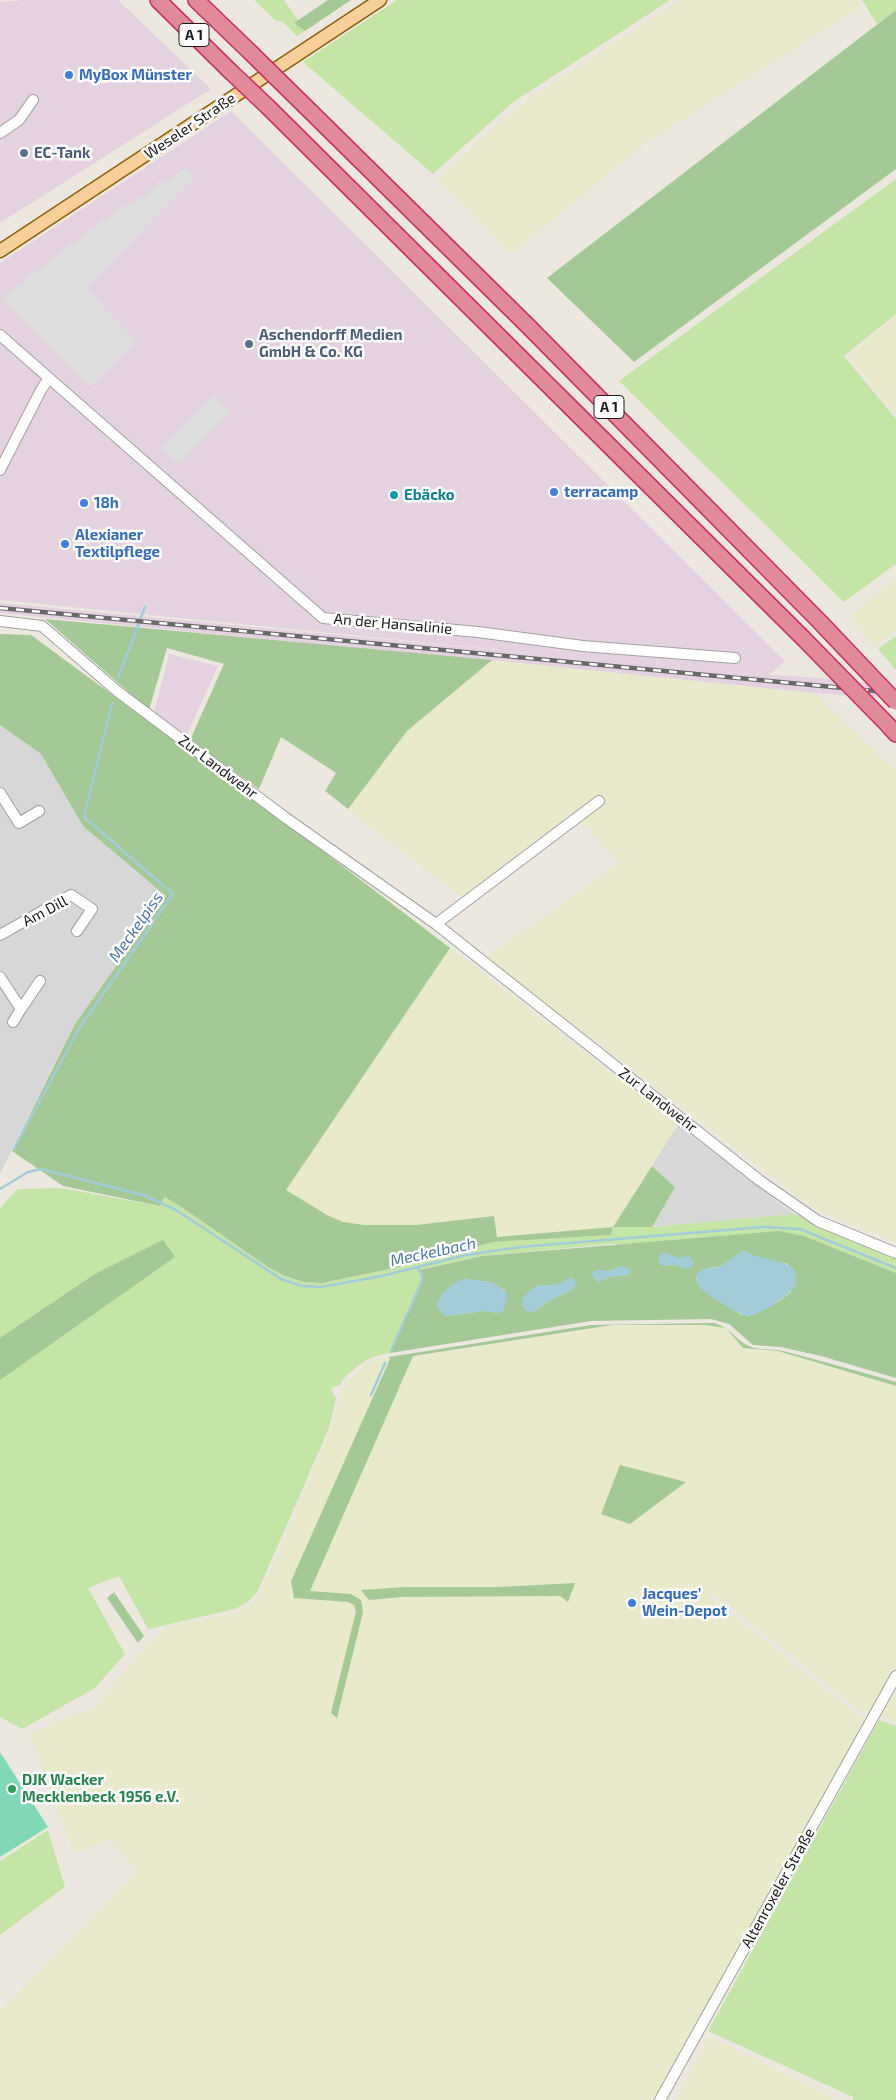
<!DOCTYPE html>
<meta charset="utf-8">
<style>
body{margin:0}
canvas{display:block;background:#ece8e0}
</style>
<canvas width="896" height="2100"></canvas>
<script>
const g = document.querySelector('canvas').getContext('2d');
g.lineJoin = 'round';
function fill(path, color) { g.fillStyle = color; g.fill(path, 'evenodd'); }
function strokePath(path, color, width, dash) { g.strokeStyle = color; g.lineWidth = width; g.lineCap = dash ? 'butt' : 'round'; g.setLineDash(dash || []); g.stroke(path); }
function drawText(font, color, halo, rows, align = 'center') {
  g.font = font + ' "Exo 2",sans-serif'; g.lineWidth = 5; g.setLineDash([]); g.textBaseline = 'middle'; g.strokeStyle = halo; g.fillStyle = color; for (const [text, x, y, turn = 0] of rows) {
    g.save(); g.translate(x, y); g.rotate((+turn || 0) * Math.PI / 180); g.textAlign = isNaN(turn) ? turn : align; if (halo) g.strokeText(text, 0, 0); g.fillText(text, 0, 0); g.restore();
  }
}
const residential = new Path2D(`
 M0,725L41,754L83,826L167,896L75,1024L0,1174Z
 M678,1124L794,1214L652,1227L675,1187L652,1166Z`);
const industrial = new Path2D(`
 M21,0H118L211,89L0,223V2Z
 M231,111L785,661L769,675L807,677L896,686V699L814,693L0,613V603L12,604L561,656L0,600V263Z
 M169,654L218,666L186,737L154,713Z`);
const farmland = new Path2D(`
 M680,0H858L862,6L646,143L511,254L438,179L519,106Z
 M896,316V415L848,356Z
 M896,579V631L875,648L850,616Z
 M492,660L814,693L896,772V1242L816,1210L486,958L620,863L577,816L463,898L348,809L407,731Z
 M450,948L678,1124L613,1227L496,1237L494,1216L416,1225H364L343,1222L327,1215L286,1190Z
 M612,1325H705L726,1328L743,1348L778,1351L896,1386V1667L868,1715L842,1696L713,1593L710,1597L840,1701L865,1719L866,1724L656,2100H0V2012L137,1872L110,1838L75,1854L29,1733L94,1708L140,1653L165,1627L235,1613L250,1606L261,1593L332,1427L339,1400L345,1386L360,1368L373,1360L389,1357L390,1359L291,1581L294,1598L348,1602L354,1605L356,1611L363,1612L351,1594L310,1591L412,1356ZM575,1583L568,1602L560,1596L402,1597L369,1600L362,1590L405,1587H499Z
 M896,1692V1721L879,1716Z
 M709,2037L835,2100H677Z`);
const grass = new Path2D(`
 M254,0H284L298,20L294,23L305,31L297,36L283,22L275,20Z
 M397,0H670L512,103L433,174L303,62Z
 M862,0H896V10L877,24Z
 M896,179V314L844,356L896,419V564L844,602L619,381Z
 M896,636V670L878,649Z
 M61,1188L159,1206L163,1197L180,1206L268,1267L285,1276L304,1282L322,1283L414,1264L493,1242L611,1235L613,1227H652L794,1214L896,1257V1273L829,1246L610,1244L482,1256L420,1270L423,1281L390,1353C366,1357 359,1364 341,1381L342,1384L331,1388L336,1399L329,1428L258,1591L248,1602L235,1609L148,1629L119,1576L88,1588L125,1654L95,1688L22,1729L0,1717V1208L18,1189Z
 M879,1720L896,1726V2100H853V2097L708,2031Z
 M48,1830L65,1887L0,1935V1861Z`);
const forest = new Path2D(`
 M328,0H351L305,31L294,23Z
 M896,10V169L634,362L547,278Z
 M45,619L492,660L407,731L348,809L325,791L336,773L281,737L259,789L190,740L224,664L167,648L149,710Z
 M0,634L31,635L278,817L450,948L286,1190L327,1215L343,1222L364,1225H416L494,1216L497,1237L613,1227L652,1166L675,1187L652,1227H613L611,1235L493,1242L414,1264L322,1283L304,1282L285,1276L268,1267L180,1206L164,1197L160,1206L63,1186L12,1151L75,1024L166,896L83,826L41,754L0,725Z
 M779,1231L804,1236L896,1273V1378L821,1356L781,1347L753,1345L729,1324L711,1319L591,1321L390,1353L423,1281L420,1270L482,1256ZM744,1251L754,1257L788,1264L791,1292L778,1302L749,1316L740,1314L701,1288L696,1279L702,1270L721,1266ZM623,1266L629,1275L611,1276L598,1282L609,1271ZM463,1279L489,1282L505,1290L499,1313L484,1311L446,1316ZM538,1285H556L572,1290L550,1300L535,1311Z
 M163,1240L175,1257L0,1380V1338L95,1274Z
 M714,1323C732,1328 735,1340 749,1346C759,1351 772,1348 783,1351C821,1361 859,1371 896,1382V1386L778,1351L743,1348L726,1328L705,1325H612L413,1356L310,1591L351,1594L361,1600L363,1612L337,1718L331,1713L356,1611L354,1605L348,1602L294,1598L291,1581L390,1359L389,1357L591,1325Z
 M620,1465L686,1482L630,1524L601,1514Z
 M575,1583L568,1602L560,1596L402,1597L369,1600L361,1590L405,1587H499Z
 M114,1592L144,1636L138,1643L107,1598Z`);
const pitch = new Path2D(`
 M0,1752L48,1827L0,1857Z`);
const parking = new Path2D(`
 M186,168L195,177L86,288L136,341L90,387L2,299L17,284L20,286L35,270L38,272L54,257L56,259L72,243L74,245L90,228L93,230L103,220L106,221L121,206L124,208L128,203L131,205L141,195L144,197L159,182L161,184L166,180L168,182L179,171L181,172Z
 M215,395L230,413L179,464L162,448Z`);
const water = new Path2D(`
 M744,1251C760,1260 780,1258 794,1269C795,1274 797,1279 796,1284C791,1295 759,1316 748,1316C741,1316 706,1294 701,1288C697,1284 696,1279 697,1273C704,1267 712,1270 720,1266C729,1263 733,1255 744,1251Z
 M666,1252L677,1258L689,1256L693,1262L692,1267L684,1269L676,1265L662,1266L658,1259L660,1255Z
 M623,1266L630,1269L631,1273L629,1275L611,1276L598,1282L592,1276L593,1272L597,1270L609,1271Z
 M572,1277L576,1281L575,1286L572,1290L550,1300L535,1311L528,1313L523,1307L522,1300L528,1292L538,1285H556Z
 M463,1279C480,1281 499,1279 508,1296L503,1311L499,1313L484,1311L446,1316C424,1304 450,1284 463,1279Z`);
const stream = new Path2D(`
 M118,678L145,607
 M14,1149L80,1027L173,894L84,817L112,704
 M0,1189L28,1172L42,1169L146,1196L176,1210L281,1279L302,1286L321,1287L382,1276L466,1255L520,1247L763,1227L800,1229L896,1268
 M391,1351L422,1281V1276L418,1268
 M371,1395L385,1363`);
const minor = new Path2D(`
 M0,133L19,120L33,100
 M0,335L49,378L41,390L0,470
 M49,378L323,618L478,632L583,646L735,658
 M0,621L42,626L117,691L286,818L436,924L759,1180L818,1221L896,1253
 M0,793L19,823L39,811
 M436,924L599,801
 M0,935L71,895L92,909L77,931
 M0,977L21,1009L40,981
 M13,1022L21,1009
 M660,2100L896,1676`);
const major = new Path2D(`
 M0,251L380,0`);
const highway = new Path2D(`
 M158,0L230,71
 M196,0L250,52
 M305,106L529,327L820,622
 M268,107L803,638
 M886,723L896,734`);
const rail = new Path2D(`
 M0,608L896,693`);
const highwayBridge = new Path2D(`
 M250,52L305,106
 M230,71L268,107
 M820,622L896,702
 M803,638L886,723`);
const markers = [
 [69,75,5,"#3f7fe0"],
 [24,153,5,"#5c6f8a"],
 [249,344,5,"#5c6f8a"],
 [554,492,5,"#3f7fe0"],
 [394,495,5,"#0f9aa8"],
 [84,503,5,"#3f7fe0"],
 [65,544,5,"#3f7fe0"],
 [632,1603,5,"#3f7fe0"],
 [12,1789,5,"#2e9e5b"]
];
const shields = [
 [194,35,30],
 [609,407,30]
];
const shieldNames = [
 ["A 1",194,35],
 ["A 1",609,407]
];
const shopNames = [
 ["MyBox Münster",79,75],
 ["terracamp",564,492],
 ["18h",94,503],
 ["Alexianer",75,535],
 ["Textilpflege",75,552],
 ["Jacques’",642,1594],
 ["Wein-Depot",642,1611]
];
const streetNames = [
 ["Weseler Straße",190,126,-34],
 ["An der Hansalinie",393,624,5],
 ["Zur Landwehr",218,767,37],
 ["Am Dill",45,911,-28],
 ["Zur Landwehr",658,1100,38],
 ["Altenroxeler Straße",778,1888,-61]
];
const serviceNames = [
 ["EC-Tank",34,153],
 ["Aschendorff Medien",259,335],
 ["GmbH & Co. KG",259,352]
];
const cultureNames = [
 ["Ebäcko",404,495]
];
const leisureNames = [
 ["DJK Wacker",22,1780],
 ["Mecklenbeck 1956 e.V.",22,1797]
];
const waterNames = [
 ["Meckelpiss",136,927,-55],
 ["Meckelbach",433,1252,-12]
];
fill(residential, '#d8d7d7');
fill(industrial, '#e5d2e1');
fill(farmland, '#e8eacb');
fill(grass, '#c5e5a7');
fill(forest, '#a5c996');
fill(pitch, '#80d8b6');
fill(parking, '#dedede');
fill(water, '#a2ccd8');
strokePath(stream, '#a2ccd8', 2.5);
strokePath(minor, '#a1a1a1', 12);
strokePath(major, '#8a5f07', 15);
strokePath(highway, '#cc2b62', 18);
strokePath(minor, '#fff', 10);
strokePath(major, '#f7cf9a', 12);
strokePath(highway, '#e18a9a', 15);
strokePath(rail, '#686868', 4.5);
strokePath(rail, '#fff', 2.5, [8]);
strokePath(highwayBridge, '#cc2b62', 18, []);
strokePath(highwayBridge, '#e18a9a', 15);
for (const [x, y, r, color] of markers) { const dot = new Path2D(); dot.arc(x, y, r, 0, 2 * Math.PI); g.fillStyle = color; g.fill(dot); strokePath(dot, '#fff', 2); }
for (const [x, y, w] of shields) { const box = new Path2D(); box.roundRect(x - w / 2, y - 11.5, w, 23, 4); g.fillStyle = '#fff'; g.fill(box); strokePath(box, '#1a1a1a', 1); }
drawText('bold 14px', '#1a1a1a', null, shieldNames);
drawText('bold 15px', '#366cbe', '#fff', shopNames, 'left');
drawText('15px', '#1a1a1a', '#fff', streetNames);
drawText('bold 15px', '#4e5e75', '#fff', serviceNames, 'left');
drawText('bold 15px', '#0d838f', '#fff', cultureNames, 'left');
drawText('bold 15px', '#27864d', '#fff', leisureNames, 'left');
drawText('italic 16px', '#4c78a4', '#fff', waterNames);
</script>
